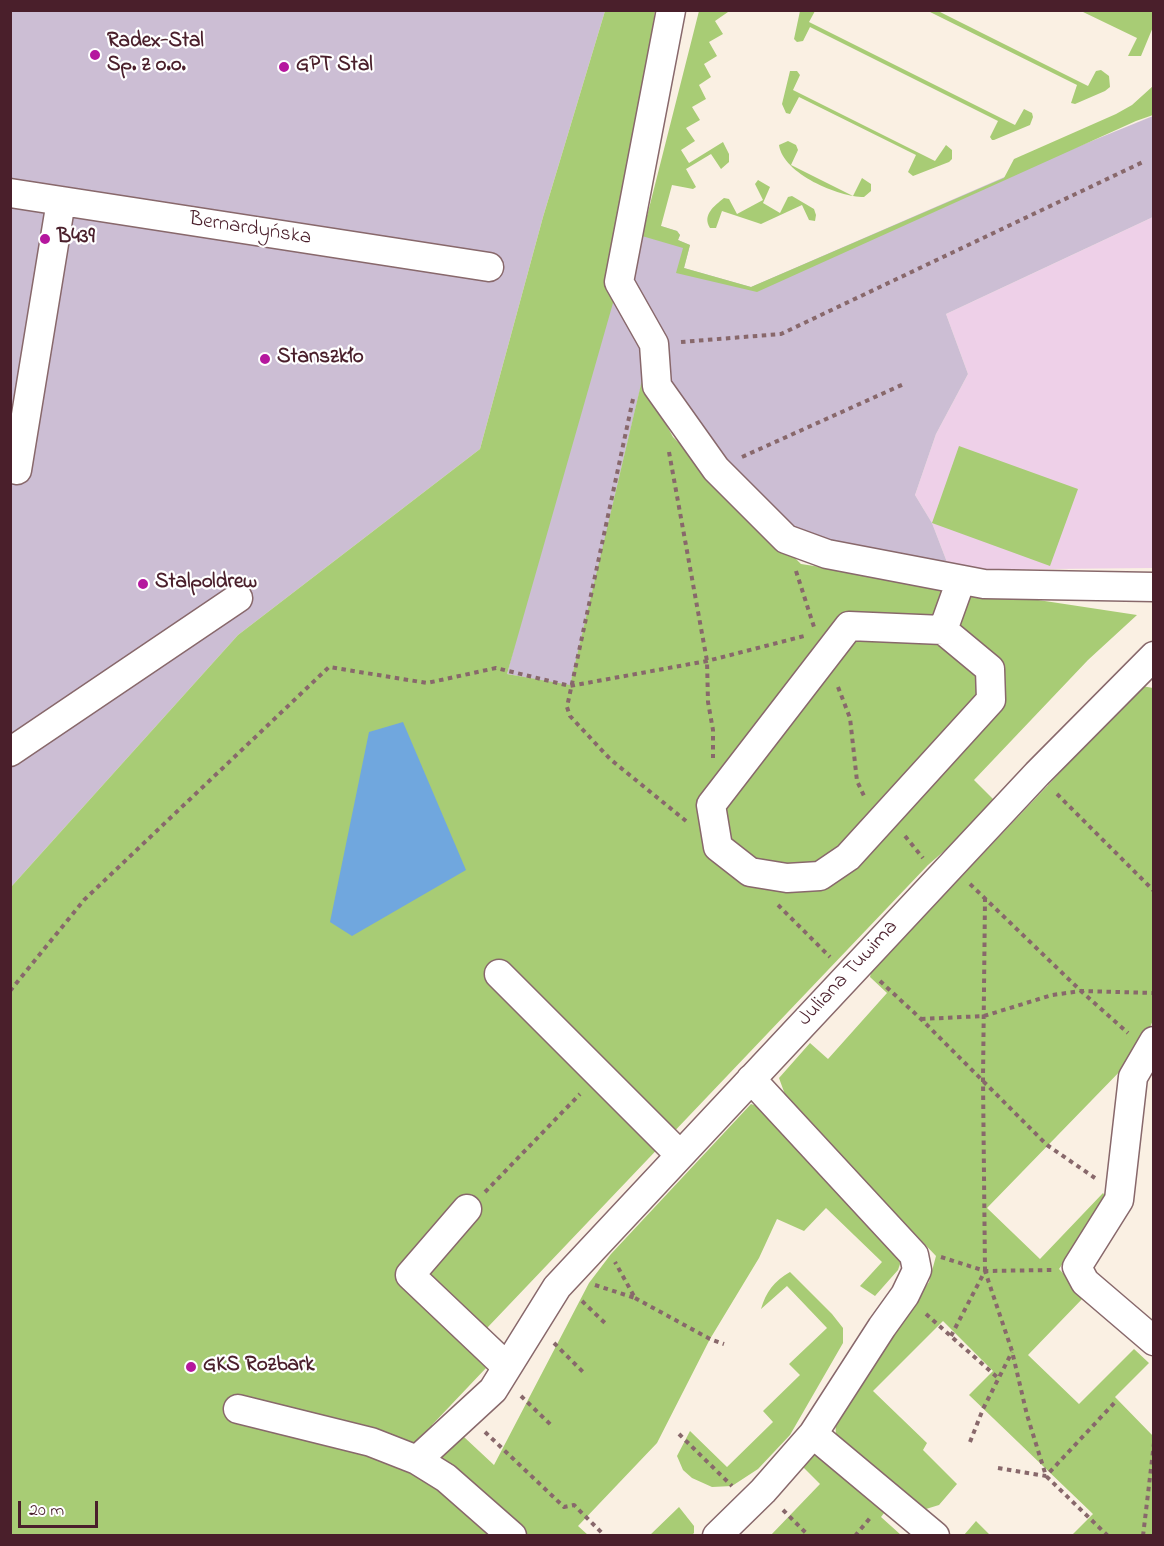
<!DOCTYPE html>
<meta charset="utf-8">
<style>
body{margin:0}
#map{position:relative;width:1164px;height:1546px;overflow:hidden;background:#faf0e3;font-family:"Indie Flower",sans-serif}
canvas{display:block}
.frame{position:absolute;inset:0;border:12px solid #4a1f2b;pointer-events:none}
.scale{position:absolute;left:18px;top:1501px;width:80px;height:27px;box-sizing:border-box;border:3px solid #4a1f2b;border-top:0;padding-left:8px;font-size:18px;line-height:21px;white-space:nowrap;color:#4a1f2b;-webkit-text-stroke:4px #fff;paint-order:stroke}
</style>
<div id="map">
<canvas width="1164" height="1546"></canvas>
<div class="frame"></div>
<div class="scale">20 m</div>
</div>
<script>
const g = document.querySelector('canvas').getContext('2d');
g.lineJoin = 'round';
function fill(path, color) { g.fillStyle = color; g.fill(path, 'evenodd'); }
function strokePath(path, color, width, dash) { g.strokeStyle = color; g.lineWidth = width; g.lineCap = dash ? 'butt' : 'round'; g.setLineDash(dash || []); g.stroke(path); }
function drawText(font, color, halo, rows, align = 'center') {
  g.font = font + ' "Indie Flower",sans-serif'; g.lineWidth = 4.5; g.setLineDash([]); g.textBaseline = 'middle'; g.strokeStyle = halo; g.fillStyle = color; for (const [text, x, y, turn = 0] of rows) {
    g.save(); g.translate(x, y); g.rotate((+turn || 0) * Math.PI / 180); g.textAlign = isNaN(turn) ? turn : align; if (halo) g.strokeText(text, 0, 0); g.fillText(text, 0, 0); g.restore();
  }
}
const built = new Path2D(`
 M1153,217V568L950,570L932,523L915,495L936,434L968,374L946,314Z`);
const industrial = new Path2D(`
 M11,11H605L543,217L480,449L238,635L11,887Z
 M1153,116V217L946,314L968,374L936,434L915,495L932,523L950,570L797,534L642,381L570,686L507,674L631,201L661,226L677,231L680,235L678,240L690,245L684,268L751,287L1023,169Z`);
const green = new Path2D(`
 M605,11H655L619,282L507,674L570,685L642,380L673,437L801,564L1137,615L1088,660L974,780L998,804L928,865L467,1349L486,1368L432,1425L450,1443L464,1437L494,1465L589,1283L611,1254L751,1104L762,1108L904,1252L898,1270L875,1296L860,1286L882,1262L826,1208L804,1231L777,1219L759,1258L710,1339L657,1443L578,1526L588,1535L11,1536V887L238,635L480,449L543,217Z
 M699,11H727L728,12L715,21L723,34L709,42L717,56L704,64L711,77L699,85L706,99L692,107L700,120L686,128L695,141L681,150L689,163L723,142L729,154V162L721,169L711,154L686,169L696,187L693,189L672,185L661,226L677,231L680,235L678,240L690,245L684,268L751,287L1004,178L1014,159L1116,114L1132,105L1153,86V115L1136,121L757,292L676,273L683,248L642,236Z
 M800,11H815L809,22L1015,125L1024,109L1032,113L1033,117L1030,125L994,140H992L990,137L998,121L810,27L803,41L797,42L794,39Z
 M928,11H938L1088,86L1096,71L1101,70L1109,76L1110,87L1105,91L1075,104L1071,103L1077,85Z
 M1081,11H1153V27L1141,56H1128L1137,38Z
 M790,71H797L800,75L793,90L935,161L946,145L952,150V159L949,162L913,176L908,172L916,155L799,97L790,114L786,113L782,104Z
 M788,141L796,145L798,150L791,165L853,196L862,178L871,184V191L864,197C839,197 783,174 779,145Z
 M758,180L770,187L763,203L780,213L788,197L792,196L814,209L816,215L815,221L809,220L802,205L761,224L722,211L716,228H710C702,215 714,206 724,198L729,199L737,214L763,200L755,184Z
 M959,446L1078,489L1050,566L932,523Z
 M1142,686L1153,688V1020L1140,1053L1126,1065L987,1208L1040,1259L1103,1193L1107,1198L1059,1269L1085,1296L1028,1355L1079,1404L1134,1349L1149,1363L1115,1397L1153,1436V1535H1072L1093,1514L969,1395L993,1371L943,1321L873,1391L927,1443L923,1450L957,1484L939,1505L926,1509L836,1436L835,1416L929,1282L936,1256L787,1100L779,1078L810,1043L828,1059L887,993L870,977L871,972Z
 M790,1272L832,1314L843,1328V1343L790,1435L758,1469L732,1486L712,1487L692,1478L683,1470L677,1456L690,1431L727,1467L773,1422L763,1411L800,1375L789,1364L827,1328L787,1286L761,1309C766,1292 774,1281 790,1272Z
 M810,1452H820L890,1505L881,1517L901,1535L770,1536L820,1484L799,1463Z
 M679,1507L694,1526V1533L692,1535H650Z
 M976,1521L990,1535H964Z`);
const water = new Path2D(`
 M403,722L466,870L352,936L330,922L369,732Z`);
const path = new Path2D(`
 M681,342L781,334L1145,161
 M633,399L567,707L570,716L610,759L686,821
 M669,452L707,661L708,702L713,730V758
 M742,457L906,383
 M796,571L814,627
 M838,687L850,718L857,781L865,798
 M1057,794L1154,891
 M905,836L923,858
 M970,884L1081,991L1128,1033
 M778,905L830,957
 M880,981L921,1019L1047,1145L1095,1178
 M10,991L84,900L329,667L427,683L496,668L570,686L707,661L808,635
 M921,1019L984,1016L1052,995L1081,991L1154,993
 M485,1192L580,1094
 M941,1257L985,1271L1052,1270
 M985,1271L983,1080L985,899
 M595,1285L635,1298L615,1262
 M635,1298L710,1339L724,1344
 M582,1301L606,1324
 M926,1314L998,1378
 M951,1336L985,1271L1012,1351L1027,1415L1046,1476L1108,1536
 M554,1343L584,1373
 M521,1396L552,1426
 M485,1432L564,1507L574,1505L605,1536
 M679,1434L732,1486
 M970,1442L983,1409L1012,1352
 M998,1468L1046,1476L1117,1400
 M783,1510L809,1536
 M855,1536L870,1518
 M1143,1536L1154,1443`);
const minor = new Path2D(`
 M671,10L619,282L654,344L657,386L716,469L786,539L827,554L984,584L1154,587
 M10,193L489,267
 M17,470L61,201
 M849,626L943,630L990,669L991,700L848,857L820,876L787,878L750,872L718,847L711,805Z
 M943,630L961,580
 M10,752L238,598
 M499,974L680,1155
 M1154,1041L1133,1077L1119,1200L1077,1267L1085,1282L1154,1341
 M467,1209L410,1275L507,1367
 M238,1409L371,1442L417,1460L446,1478L512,1536
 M813,1434L935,1536
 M417,1460L493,1390L557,1287L1037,774L1154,656
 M717,1536L763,1491L813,1434L882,1327L905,1295L917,1270L914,1255L751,1079`);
const markers = [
 [95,55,6,"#b5179e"],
 [284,67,6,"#b5179e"],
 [45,239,6,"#b5179e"],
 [265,359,6,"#b5179e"],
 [143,584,6,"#b5179e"],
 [191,1367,6,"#b5179e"]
];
const poiNames = [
 ["Radex-Stal",107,43],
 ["Sp. z o.o.",107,67],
 ["GPT Stal",296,67],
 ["B439",57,239],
 ["Stanszkło",277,359],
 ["Stalpoldrew",155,584],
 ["GKS Rozbark",203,1367]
];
const streetNames = [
 ["Bernardyńska",250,230,9],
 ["Juliana Tuwima",849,974,-47]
];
fill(built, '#eed0e8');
fill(industrial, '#ccbed4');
fill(green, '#a8cc75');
fill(water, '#70a7de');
strokePath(minor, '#88686b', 31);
strokePath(path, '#88686b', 4, [4.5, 4.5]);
strokePath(minor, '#fff', 28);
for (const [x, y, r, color] of markers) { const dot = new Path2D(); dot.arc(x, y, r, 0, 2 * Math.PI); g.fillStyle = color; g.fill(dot); strokePath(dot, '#fff', 2); }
drawText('bold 21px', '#4a1f2b', '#fff', poiNames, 'left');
drawText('21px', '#4a1f2b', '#fff', streetNames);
</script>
